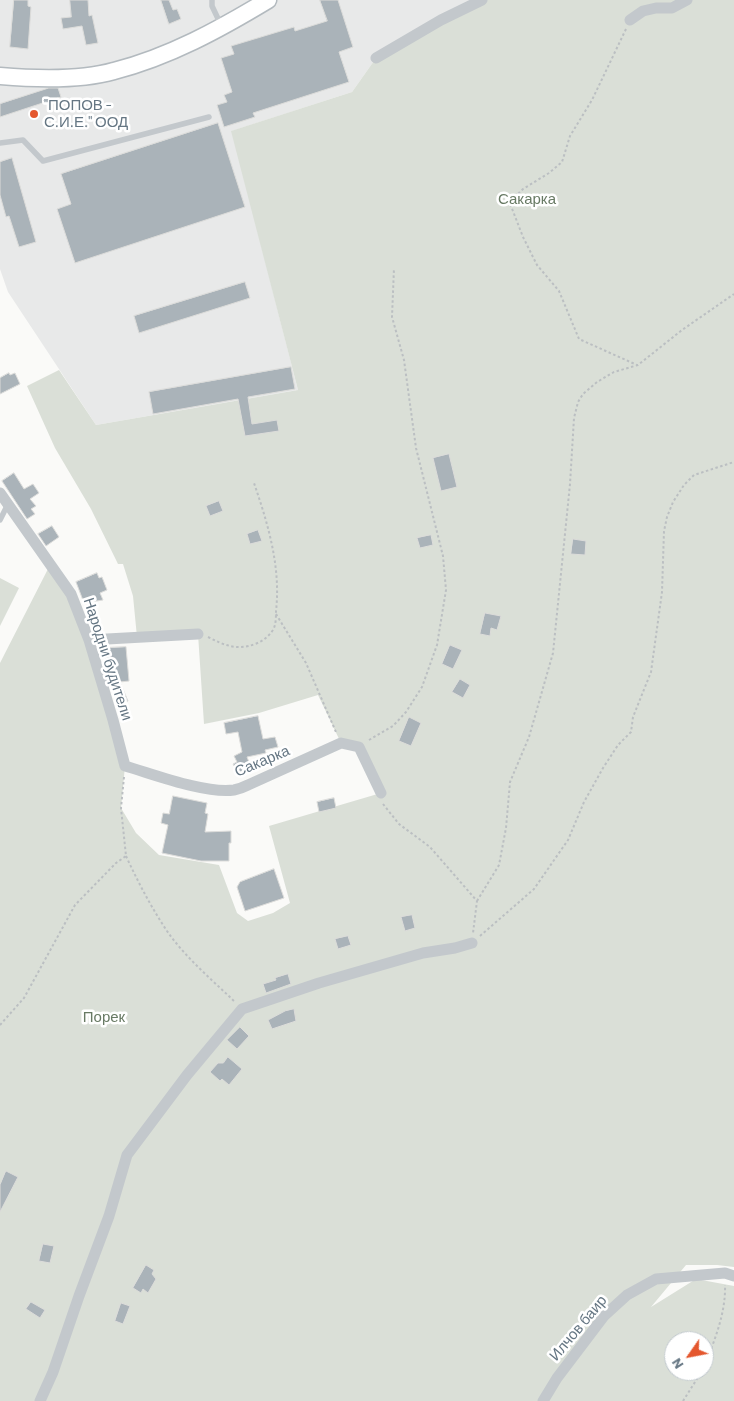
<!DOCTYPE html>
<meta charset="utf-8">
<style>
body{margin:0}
#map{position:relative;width:734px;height:1401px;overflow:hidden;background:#fafaf8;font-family:Barlow,sans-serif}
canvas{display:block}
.north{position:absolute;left:664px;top:1331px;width:50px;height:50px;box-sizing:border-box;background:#fff;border:1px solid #c1c8cd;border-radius:50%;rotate:237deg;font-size:14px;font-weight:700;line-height:20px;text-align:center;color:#657683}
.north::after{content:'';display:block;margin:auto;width:18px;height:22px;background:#e4572e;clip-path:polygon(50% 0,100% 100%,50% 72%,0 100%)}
</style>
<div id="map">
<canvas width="734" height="1401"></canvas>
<div class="north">N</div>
</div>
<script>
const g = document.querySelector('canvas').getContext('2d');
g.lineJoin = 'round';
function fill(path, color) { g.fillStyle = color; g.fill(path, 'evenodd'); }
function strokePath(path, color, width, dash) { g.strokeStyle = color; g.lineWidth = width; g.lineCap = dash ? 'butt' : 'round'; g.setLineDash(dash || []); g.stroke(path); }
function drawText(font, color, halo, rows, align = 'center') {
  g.font = font + ' Barlow,sans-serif'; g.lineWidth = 5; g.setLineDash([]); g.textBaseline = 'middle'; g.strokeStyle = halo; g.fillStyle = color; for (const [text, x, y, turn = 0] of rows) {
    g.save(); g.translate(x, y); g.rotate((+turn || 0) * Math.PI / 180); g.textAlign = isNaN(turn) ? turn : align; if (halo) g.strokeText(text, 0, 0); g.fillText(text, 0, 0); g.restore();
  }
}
const built = new Path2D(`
 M0,0H482L376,58L352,92L232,131L298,390L96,425L8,292L0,269Z`);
const green = new Path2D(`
 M482,0H734V1267L717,1265H686L651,1307L696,1279L734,1286V1401H0V663L50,565L71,594L125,766L121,808L136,833L159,855L219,865L237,913L248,921L273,913L290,903L269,826L381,793L359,747L341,743L318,695L259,713L204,724L198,634L137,637L133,596L123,564H118L91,509L55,448L27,386L59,370L96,425L298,390L231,131L352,92L376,58ZM674,1341H704V1371H674Z
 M0,578L19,588L0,626Z`);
const building = new Path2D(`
 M14,0H28V6L31,7L28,49L10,47Z
 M70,0H88L89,16L92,15L98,43L86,45L82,26L63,29L61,18L71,17Z
 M161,0H169L173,10L177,9L181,19L169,24Z
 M320,0H338L353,47L339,52L349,82L253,113L255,117L224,127L217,105L227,102L224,95L232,92L221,58L234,54L231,46L294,27L295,31L327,21Z
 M49,88H58L61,97L0,117V104Z
 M218,123L245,207L75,263L57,209L71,204L61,174Z
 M12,158L36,242L19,247L9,216L6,217L0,195V162Z
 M245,282L250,298L139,333L134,316Z
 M291,367L295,389L248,397L252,424L277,420L279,431L245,436L238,399L153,414L149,392Z
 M9,373L10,375L15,373L20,384L0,394V378Z
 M449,454L457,487L441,491L433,458Z
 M14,473L24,489L33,484L39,493L30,499L36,506L31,509L35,514L27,519L2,481Z
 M219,501L223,511L210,516L206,506Z
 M52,526L59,537L46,546L38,534Z
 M258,530L262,541L250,544L247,534Z
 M431,535L433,545L420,548L417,538Z
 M573,539L586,541L585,555L571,554Z
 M97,573L99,578L102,577L107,590L100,593L103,600L84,603L76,582Z
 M485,613L501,616L497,630L491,628L490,636L480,634Z
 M450,645L462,650L453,669L442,664Z
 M126,647L129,681L120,682L128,701L119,704L107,675L105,648Z
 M460,679L470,685L463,698L452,692Z
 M258,716L263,739L275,737L278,747L265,750L266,753L247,757L251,767L238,773L233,764L237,762L234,756L242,752L238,732L226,734L224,723Z
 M409,717L421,723L411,746L399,741Z
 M173,796L207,803L205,813L208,814L205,832L231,831V843H229V861H201L162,853L168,825L161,823L163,813L169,814Z
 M334,798L336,808L319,812L317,802Z
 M274,869L284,898L245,911L237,887L240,882Z
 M412,915L415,928L405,931L401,917Z
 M348,936L351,945L338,949L335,939Z
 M288,974L291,984L266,993L263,984L276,980L275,978Z
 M294,1009L296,1021L272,1029L268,1020L285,1011Z
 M240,1027L249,1036L237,1049L227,1040Z
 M228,1057L242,1069L229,1085L222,1079L220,1081L210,1072L218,1063H223Z
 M6,1171L18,1177L0,1212V1185Z
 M43,1244L54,1246L50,1263L39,1261Z
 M146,1265L154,1270L152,1274L156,1279L148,1293L143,1289L141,1293L133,1288Z
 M31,1302L45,1310L40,1318L26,1309Z
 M121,1303L130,1306L123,1324L115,1321Z`);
const path = new Path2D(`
 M626,29L592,100L570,136L562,162L549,173L523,189L514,198L511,206L523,237L537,265L559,291L579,339L637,365
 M276,614L306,663L336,732
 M208,637C224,645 237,651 255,644C263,641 268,637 273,630C276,625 276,617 276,611C281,567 268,524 254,483
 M369,740L393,726L406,712L422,687L437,645L446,590L443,556L416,448L404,360L392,317L394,268
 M383,804L399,824L430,847L477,901L473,933
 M126,856C138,882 151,907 167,931C185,957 211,979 234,1001
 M477,901L499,865L506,828L510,782L529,737L553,653L570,484L574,418L578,402L583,394L597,382L614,372L638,365L682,330L734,294
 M480,936L534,889L568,840L584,802L603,768L618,745L631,732L633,717L651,672L662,592L664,531L667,517L673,502L684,485L694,475L734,462
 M0,1025L24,998L75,905L116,863L126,856L121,808L124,777
 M704,1367C714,1342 726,1313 725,1285
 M683,1401L702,1371`);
const service = new Path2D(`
 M212,0V6L221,25
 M0,143L23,140L43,161L209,117
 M0,520L8,504`);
const minor = new Path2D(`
 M630,20L643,11L656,8H672L687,0
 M376,58L441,20L482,0
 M0,493L71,594L89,640L113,720L125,766C153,774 205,794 234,790C239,789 244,787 248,785L341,743L359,747L381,793
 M89,640L198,634
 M40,1401L53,1372L79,1296L109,1216L127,1155L187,1075L242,1009L319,983L423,953L455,948L472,943
 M543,1401L557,1378L604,1316L627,1295L656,1279L725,1273L734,1276`);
const secondary = new Path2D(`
 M0,76C35,79 79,81 114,71C169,57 220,29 268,0`);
const markers = [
 [34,114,5,"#e4572e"]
];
const poiNames = [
 ["\"ПОПОВ -",44,105],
 ["С.И.Е.\" ООД",44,122]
];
const parkNames = [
 ["Сакарка",527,199],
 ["Порек",104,1017]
];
const streetNames = [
 ["Народни будители",108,659,72],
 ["Сакарка",262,761,-23],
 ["Илчов баир",578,1328,-50]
];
fill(built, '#e8e9e9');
fill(green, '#dadfd7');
fill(building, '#aab3b9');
strokePath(building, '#dcdcda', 1);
strokePath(secondary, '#b3babf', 19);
strokePath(path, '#bbbfc2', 2, [2.5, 2.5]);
strokePath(service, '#c3c8cc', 5.5);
strokePath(minor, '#c3c8cc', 11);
strokePath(secondary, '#fff', 16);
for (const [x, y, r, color] of markers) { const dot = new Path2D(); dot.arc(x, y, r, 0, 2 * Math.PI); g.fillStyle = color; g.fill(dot); strokePath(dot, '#fff', 2); }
drawText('15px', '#657683', '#fff', poiNames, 'left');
drawText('15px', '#687a64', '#fff', parkNames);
drawText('15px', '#657683', '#fff', streetNames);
</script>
